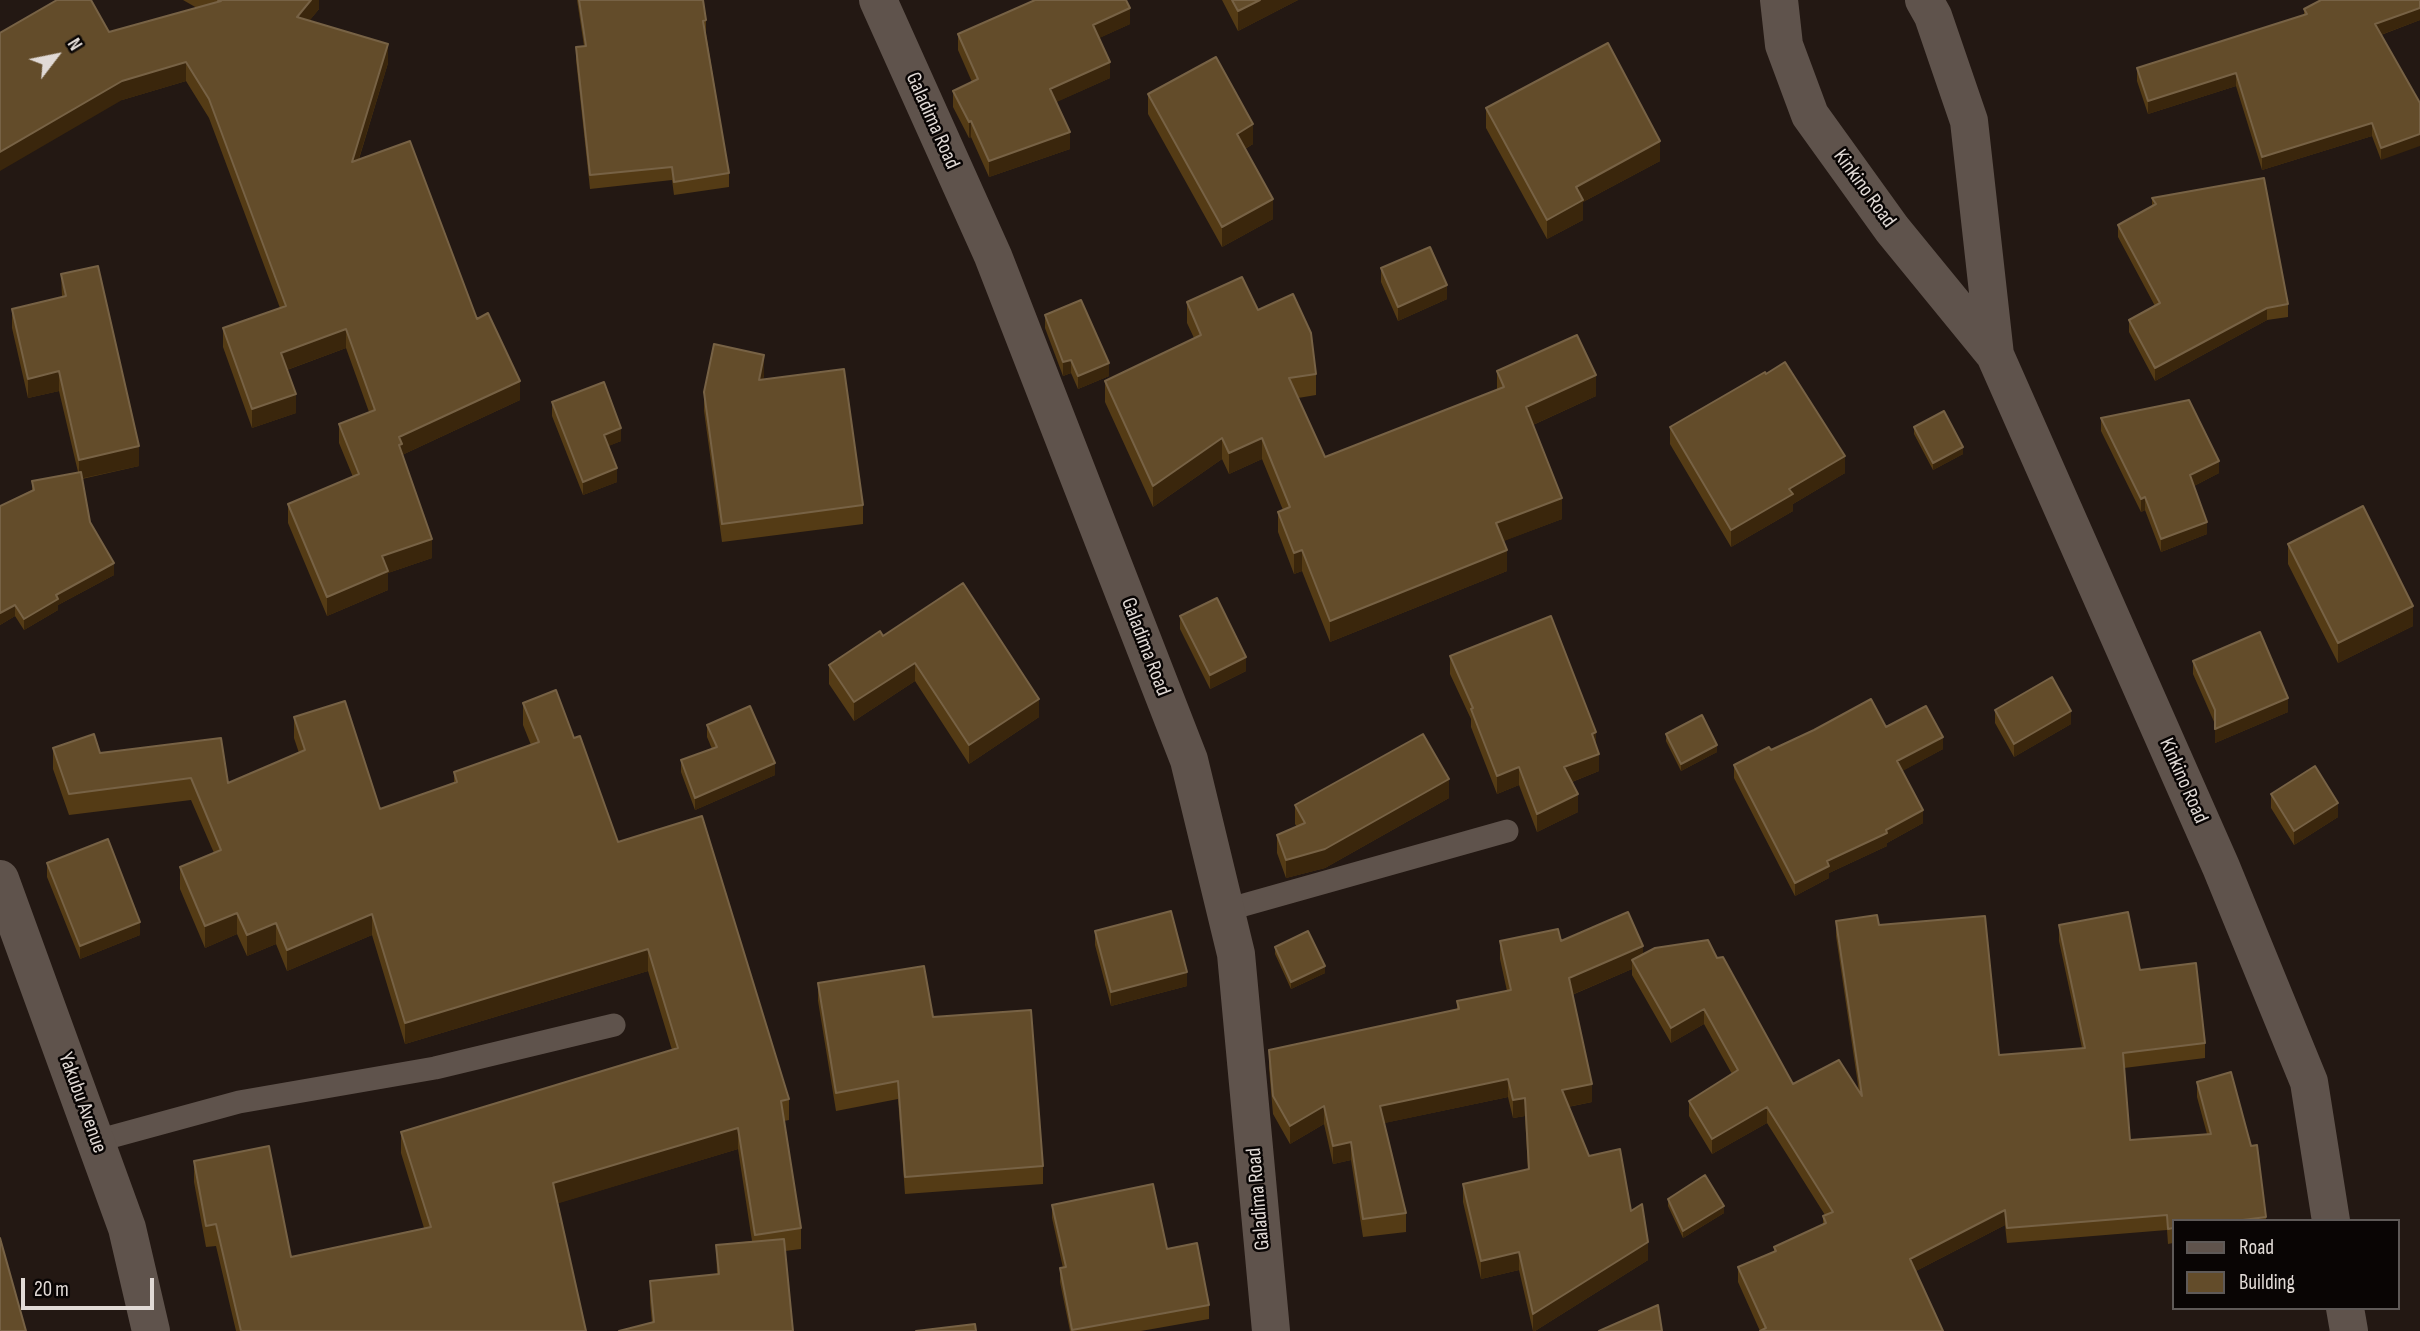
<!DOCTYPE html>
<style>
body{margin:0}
#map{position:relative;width:2420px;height:1331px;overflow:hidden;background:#231813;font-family:"Sofia Sans Condensed",sans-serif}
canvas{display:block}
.legend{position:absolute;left:2172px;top:1219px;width:228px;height:91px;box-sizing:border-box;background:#090504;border:2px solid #5f5a58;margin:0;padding:9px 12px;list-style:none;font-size:21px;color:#e1dad6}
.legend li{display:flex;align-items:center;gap:14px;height:35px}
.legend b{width:35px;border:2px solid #5f5a58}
.north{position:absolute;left:21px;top:21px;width:70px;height:70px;-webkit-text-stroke:5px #090504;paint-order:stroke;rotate:58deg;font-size:19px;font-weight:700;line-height:28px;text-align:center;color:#e1dad6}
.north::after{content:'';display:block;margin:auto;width:24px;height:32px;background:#e1dad6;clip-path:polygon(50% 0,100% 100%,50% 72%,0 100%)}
.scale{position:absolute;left:21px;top:1278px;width:133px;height:32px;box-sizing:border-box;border:4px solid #e1dad6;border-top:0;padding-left:9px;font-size:21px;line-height:24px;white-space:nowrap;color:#e1dad6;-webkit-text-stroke:5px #090504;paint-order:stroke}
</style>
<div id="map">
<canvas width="2420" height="1331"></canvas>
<ul class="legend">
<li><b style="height:9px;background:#5f534c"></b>Road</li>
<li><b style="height:19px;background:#634c2a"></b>Building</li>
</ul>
<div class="north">N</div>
<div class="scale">20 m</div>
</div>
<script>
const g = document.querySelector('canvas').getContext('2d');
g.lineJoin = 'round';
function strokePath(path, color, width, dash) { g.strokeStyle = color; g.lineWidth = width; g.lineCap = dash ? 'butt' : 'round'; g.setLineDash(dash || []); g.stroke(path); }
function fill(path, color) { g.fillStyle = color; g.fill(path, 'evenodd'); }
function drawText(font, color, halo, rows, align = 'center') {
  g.font = font + ' "Sofia Sans Condensed",sans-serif'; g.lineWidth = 5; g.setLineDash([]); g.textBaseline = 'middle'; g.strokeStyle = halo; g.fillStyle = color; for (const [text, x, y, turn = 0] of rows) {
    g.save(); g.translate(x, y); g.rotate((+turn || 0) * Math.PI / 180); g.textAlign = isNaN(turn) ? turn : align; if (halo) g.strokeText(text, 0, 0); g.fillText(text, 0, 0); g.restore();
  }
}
const service = new Path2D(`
 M1226,910L1507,831
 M96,1141L239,1102L435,1068L614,1025`);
const minor = new Path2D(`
 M878,0L993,256L1189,760L1236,954L1271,1331
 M1779,0L1784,45L1810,115L1892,229L1995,355L2221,867L2309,1082L2331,1221
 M1924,0L1933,16L1969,121L1995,355
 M0,879L127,1228L151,1331
 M2345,1308L2349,1331`);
const wall = new Path2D(`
 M183,0H319V9L309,21L388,63L359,159L477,319L520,400L402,455L432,558L388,573V590L327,616L288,523V504L353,477L339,443V424L369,412L346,348L287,370L296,413L252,428L223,347V328L280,308L209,118L186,81L122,100L109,32L197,8Z
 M577,0H703L706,20V34L729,173V187L674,195L672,180L590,189L576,60V47L584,46Z
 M1222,0H1298L1238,31Z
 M2420,0V20L2381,35V160L2372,136L2262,170L2236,86L2148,114L2137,81V68L2304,15V9Z
 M1130,24L1099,38L1110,78L1056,102L1070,149L989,177L971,137L969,138L953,107V91L972,82L958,50V34Z
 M1148,94L1253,144L1245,149L1273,219L1222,247L1148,114Z
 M1486,108L1660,161L1583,202V220L1547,239L1486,128Z
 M2152,198L2288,304V317L2267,320L2155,381L2129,332V320L2155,306L2118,237V225L2152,206Z
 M1381,268L1447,299L1398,321L1381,282Z
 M61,274L139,466L82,479L90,522L114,575L58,605V610L24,630L15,616L0,625V506L32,490V481L78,472L59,391L28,398L12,328V309L62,297Z
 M1187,302L1258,310L1316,374V395L1298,398L1325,457L1497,390V371L1596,396L1533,425L1562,519L1503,541L1507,571L1330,642L1302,571L1294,574L1278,532V512L1283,510L1262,459L1229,474L1222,459L1153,507L1105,402V381L1194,338L1187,323Z
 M1045,315L1109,376L1078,389L1071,373L1063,376L1045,328Z
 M764,374L763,380L863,505V524L722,542L704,411V392Z
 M552,402L621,441L608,446L617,482L583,495L552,416Z
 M2101,418L2219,473L2194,486L2207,534L2161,552L2145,510L2141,512L2101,431Z
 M1670,427L1845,473L1793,504V511L1731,547L1670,444Z
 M1914,427L1963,454L1933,470L1914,434Z
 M2288,544L2413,626L2338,663L2288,564Z
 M1180,616L1246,671L1210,689L1180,629Z
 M883,636L1039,717L969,764L915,681L854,721L829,684V665Z
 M1450,656L1596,747L1599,771L1572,782L1578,812L1537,832L1519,785L1497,794L1471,727V719L1450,674Z
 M2193,661L2288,712L2215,743V724L2193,674Z
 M523,703L574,738L618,842L789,1099V1120L784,1121L801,1228V1249L785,1251L652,1323L650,1302V1281L717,1274L716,1245L752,1241L738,1149L558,1203L586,1331H236L216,1246L206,1247L194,1182V1161L291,1257L424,1228L401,1153V1132L672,1050L648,971L405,1044L372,935L287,971L276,944L247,956L237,934L205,948L180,889V867L214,853L191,800L69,815L53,769V748L100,753L228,783L299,753L294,738V717L380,809L454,784V772L531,745L523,725Z
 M1995,710L2071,724L2014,757L1995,723Z
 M707,725L775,775L695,810L681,772V760L712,749L707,737Z
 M1886,727L1943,749L1902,771L1923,823L1887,843V846L1829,873V878L1795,896L1734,778V765L1771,750Z
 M1666,734L1717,752L1681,771L1666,741Z
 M2271,794L2338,817L2294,845L2271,808Z
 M1449,798L1325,868L1286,878L1277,853V835L1297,827L1295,824V805Z
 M47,863L140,935L80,959L47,877Z
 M1836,921L1879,925L1999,1055L2082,1048L2059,941V925L2140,970L2205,1043V1058L2124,1068L2130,1140L2207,1134L2197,1097V1082L2266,1217V1221H2173V1243L2168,1244L2167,1230L2007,1243L2005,1225L1916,1271L1760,1331L1738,1282V1267L1774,1252V1247L1823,1224V1216L1825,1215L1767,1123L1712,1154L1689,1116V1101L1732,1074L1704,1024L1671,1043L1632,975V969L1572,995L1592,1102L1568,1107L1589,1156L1631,1211L1648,1260L1535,1331H1533L1519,1270L1481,1279L1463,1202V1184L1528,1170L1525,1116L1513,1118L1508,1097L1384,1123L1406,1213V1232L1363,1237L1351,1160L1333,1164L1324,1124L1290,1144L1273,1114L1269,1068V1050L1457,1009V1001L1507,991L1500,959V941H1561L1643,954L1717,958L1793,1084L1859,1092L1836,936Z
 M1095,931L1187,986L1111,1006L1095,945Z
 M1275,947L1325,973L1291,989L1275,954Z
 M818,983L933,1017L1043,1166V1184L905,1194L898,1099L836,1111L818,1001Z
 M1668,1199L1724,1213L1683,1238L1668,1206Z
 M1052,1205L1167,1249L1209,1305V1319L1141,1331H1070L1060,1282V1268H1063L1052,1218Z`);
const shadedWall = new Path2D(`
 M311,0H319V9L297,36V17Z
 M1260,0H1298L1238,31V11Z
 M1130,8V24L1093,41V25Z
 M2420,8V20L2375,37V24Z
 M388,44V63L352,181V162Z
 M186,62V81L122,100L0,171V152L122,81Z
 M1110,62V78L1050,105V89Z
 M2236,73V86L2148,114V101Z
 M971,121V137L969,138V122Z
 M2372,123V136L2262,170V157Z
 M1253,124V144L1237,153V134Z
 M1070,132V149L989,177V161Z
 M2420,134V146L2381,160V148Z
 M1660,141V161L1583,202V220L1547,239V220L1576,187Z
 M1273,199V219L1222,247V227Z
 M1447,285V299L1398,321V307Z
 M2267,308V320L2155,381V368Z
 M346,329V348L281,372V353Z
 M764,355V374L759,399V380Z
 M1071,360V373L1063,376V362Z
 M1109,363V376L1078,389V376Z
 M59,371V391L28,398V379Z
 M1596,375V396L1526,428V407Z
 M520,381V400L402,455L399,464V437Z
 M296,394V413L252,428V409Z
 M621,428V441L604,448V435Z
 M1222,438V459L1153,507V486Z
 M1262,438V459L1229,474V453Z
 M139,446V466L79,479V460Z
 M1963,447V454L1933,470V463Z
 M1845,456V473L1793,504V511L1731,547V530L1789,489Z
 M2219,461V473L2190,488V475Z
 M617,468V482L583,495V482Z
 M2145,497V510L2141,512V499Z
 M1562,498V519L1496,544V523Z
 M2207,522V534L2161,552V539Z
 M432,539V558L388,573V590L327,616V597L382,556Z
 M1302,550V571L1294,574V553Z
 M1507,550V571L1330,642V621Z
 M114,563V575L58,605V610L24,630V619L56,595Z
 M15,605V616L0,625V613Z
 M2413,606V626L2338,663V643Z
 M1246,657V671L1210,689V675Z
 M915,663V681L854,721V702Z
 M2288,698V712L2215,743V729Z
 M1039,699V717L969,764V745Z
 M2071,711V724L2014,757V744Z
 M1596,732V750L1592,734Z
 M1943,737V749L1897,774V761Z
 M1717,745V752L1681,771V764Z
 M1599,754V771L1564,785V767Z
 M775,763V775L695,810V798Z
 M1519,767V785L1497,794V776Z
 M1449,779V798L1325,868L1286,878V860Z
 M1578,794V812L1537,832V814Z
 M2338,803V817L2294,845V831Z
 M1923,810V823L1887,843V846L1829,873V878L1795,896V883L1827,861Z
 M237,913V934L205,948V926Z
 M372,914V935L287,971V950Z
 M140,922V935L80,959V946Z
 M276,923V944L247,956V935Z
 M1643,946V964L1632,960V969L1569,996V978Z
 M648,949V971L405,1044V1023Z
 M1325,966V973L1291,989V982Z
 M1187,972V986L1111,1006V992Z
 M1704,1009V1024L1671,1043V1028Z
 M1508,1079V1097L1380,1124V1106Z
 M1592,1084V1102L1562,1108V1090Z
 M1525,1098V1116L1513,1118V1100Z
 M1324,1106V1124L1290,1144V1126Z
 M1767,1107V1123L1712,1154V1139Z
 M738,1128V1149L553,1205V1183Z
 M1351,1142V1160L1333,1164V1146Z
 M1724,1206V1213L1683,1238V1231Z
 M2005,1210V1225L1910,1274V1259Z
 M1648,1242V1260L1535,1331H1533V1314Z
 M1519,1252V1270L1481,1279V1261Z`);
const building = new Path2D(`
 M57,0H91L109,32L221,1L218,0H311L297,17L388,44L352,162L410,141L477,319L488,313L520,381L399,437L402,444L399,445L432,539L382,556L388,571L327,597L288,504L359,474L339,424L375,410L346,329L281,353L296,394L252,409L223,328L286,306L209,99L186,62L122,81L0,152V33Z
 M579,0H703L706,20L703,21L729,173L674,182L672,167L590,175L576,47L586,46Z
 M1035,0H1126L1130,8L1093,25L1110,62L1050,89L1070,132L989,161L971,121L969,122L953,91L978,79L958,34Z
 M1232,0H1260L1238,11Z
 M2321,0H2420V8L2375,24L2420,103V134L2381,148L2372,123L2262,157L2236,73L2148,101L2137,68L2307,14L2304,9Z
 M1608,43L1660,141L1576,187L1583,200L1547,220L1486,108Z
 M1216,57L1253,124L1237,134L1273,199L1222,227L1148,94Z
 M2264,178L2288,304L2267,308L2155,368L2129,320L2160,303L2118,225L2156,204L2152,198Z
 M1430,247L1447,285L1398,307L1381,268Z
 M98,266L139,446L79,460L59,371L28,379L12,309L66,296L61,274Z
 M1242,277L1258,310L1293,294L1311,333L1316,374L1289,378L1325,457L1504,387L1497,371L1577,335L1596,375L1526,407L1562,498L1496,523L1507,550L1330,621L1302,550L1294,553L1278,512L1290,507L1262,438L1229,453L1222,438L1153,486L1105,381L1201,335L1187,302Z
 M1081,300L1109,363L1078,376L1071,360L1063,362L1045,315Z
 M714,344L764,355L759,380L844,369L863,505L722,524L704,392Z
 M1785,362L1845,456L1789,489L1793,494L1731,530L1670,427L1765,372L1766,374Z
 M604,382L621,428L604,435L617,468L583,482L552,402Z
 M2189,400L2219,461L2190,475L2207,522L2161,539L2145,497L2141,499L2101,418Z
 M1944,411L1963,447L1933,463L1914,427Z
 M81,472L90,522L114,563L56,595L58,599L24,619L15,605L0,613V506L34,490L32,481Z
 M2363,506L2413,606L2338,643L2288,544Z
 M963,583L1039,699L969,745L915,663L854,702L829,665L880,631L883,636Z
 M1217,598L1246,657L1210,675L1180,616Z
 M1551,616L1596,732L1592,734L1599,754L1564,767L1578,794L1537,814L1519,767L1497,776L1471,709L1473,708L1450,656Z
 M2260,632L2288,698L2215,729V710L2193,661Z
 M2052,677L2071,711L2014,744L1995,710Z
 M556,690L574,738L580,736L618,842L702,816L789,1099L781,1101L801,1228L755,1235L738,1128L553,1183L586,1331H241L216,1224L206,1226L194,1161L269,1146L291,1257L431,1227L401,1132L678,1048L648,949L405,1023L372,914L287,950L276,923L247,935L237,913L205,926L180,867L221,850L191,778L69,794L53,748L94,734L100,753L221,738L228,783L305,750L294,717L345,701L380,809L457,782L454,772L539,742L523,703Z
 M1871,699L1886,727L1926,706L1943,737L1897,761L1923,810L1886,830L1887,833L1827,861L1829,866L1795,883L1734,765L1769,747L1771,750L1814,730Z
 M750,706L775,763L695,798L681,760L717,747L707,725Z
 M1702,715L1717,745L1681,764L1666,734Z
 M1423,734L1449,779L1325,849L1286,860L1277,835L1305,823L1295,805Z
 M2315,766L2338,803L2294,831L2271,794Z
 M108,839L140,922L80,946L47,863Z
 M1171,911L1187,972L1111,992L1095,931Z
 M1628,912L1643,946L1569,978L1592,1084L1562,1090L1589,1156L1620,1149L1631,1211L1642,1204L1648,1242L1533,1314L1519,1252L1481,1261L1463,1184L1529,1169L1525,1098L1513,1100L1508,1079L1380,1106L1406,1213L1363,1219L1351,1142L1333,1146L1324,1106L1290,1126L1273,1096L1269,1050L1459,1009L1457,1001L1511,990L1500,941L1558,929L1561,941Z
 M2128,912L2140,970L2196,963L2205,1043L2123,1053L2130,1140L2211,1134L2197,1082L2231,1072L2251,1146L2257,1145L2266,1217L2235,1221H2173V1228L2168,1229L2167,1215L2007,1228L2005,1210L1910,1259L1943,1331H1760L1766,1328L1738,1267L1776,1251L1774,1247L1826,1223L1823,1216L1833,1212L1767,1107L1712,1139L1689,1101L1738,1070L1704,1009L1671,1028L1632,960L1655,948L1708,940L1717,958L1723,957L1793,1084L1839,1060L1862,1096L1836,921L1877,915L1879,925L1985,916L1999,1055L2085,1048L2059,925Z
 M1308,931L1325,966L1291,982L1275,947Z
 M924,966L933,1017L1031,1010L1043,1166L905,1177L898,1081L836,1093L818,983Z
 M1705,1175L1724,1206L1683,1231L1668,1199Z
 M1153,1184L1167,1249L1197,1243L1209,1305L1072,1330L1060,1268L1066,1267L1052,1205Z
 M0,1238L26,1331H0Z
 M784,1239L793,1331H619L654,1322L650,1281L719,1274L716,1245Z
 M1658,1305L1662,1331H1599Z
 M975,1324L976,1331H916Z`);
const streetNames = [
 ["Galadima Road",932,121,66],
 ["Kinkino Road",1864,189,54],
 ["Galadima Road",1145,647,69],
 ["Kinkino Road",2183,781,66],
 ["Yakubu Avenue",82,1103,70],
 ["Galadima Road",1259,1199,-95]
];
strokePath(service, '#5f534c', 23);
strokePath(minor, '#5f534c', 38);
fill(wall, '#543b15');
fill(shadedWall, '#3a260c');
fill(building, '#634c2a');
strokePath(building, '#776245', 2);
drawText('21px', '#e1dad6', '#090504', streetNames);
</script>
